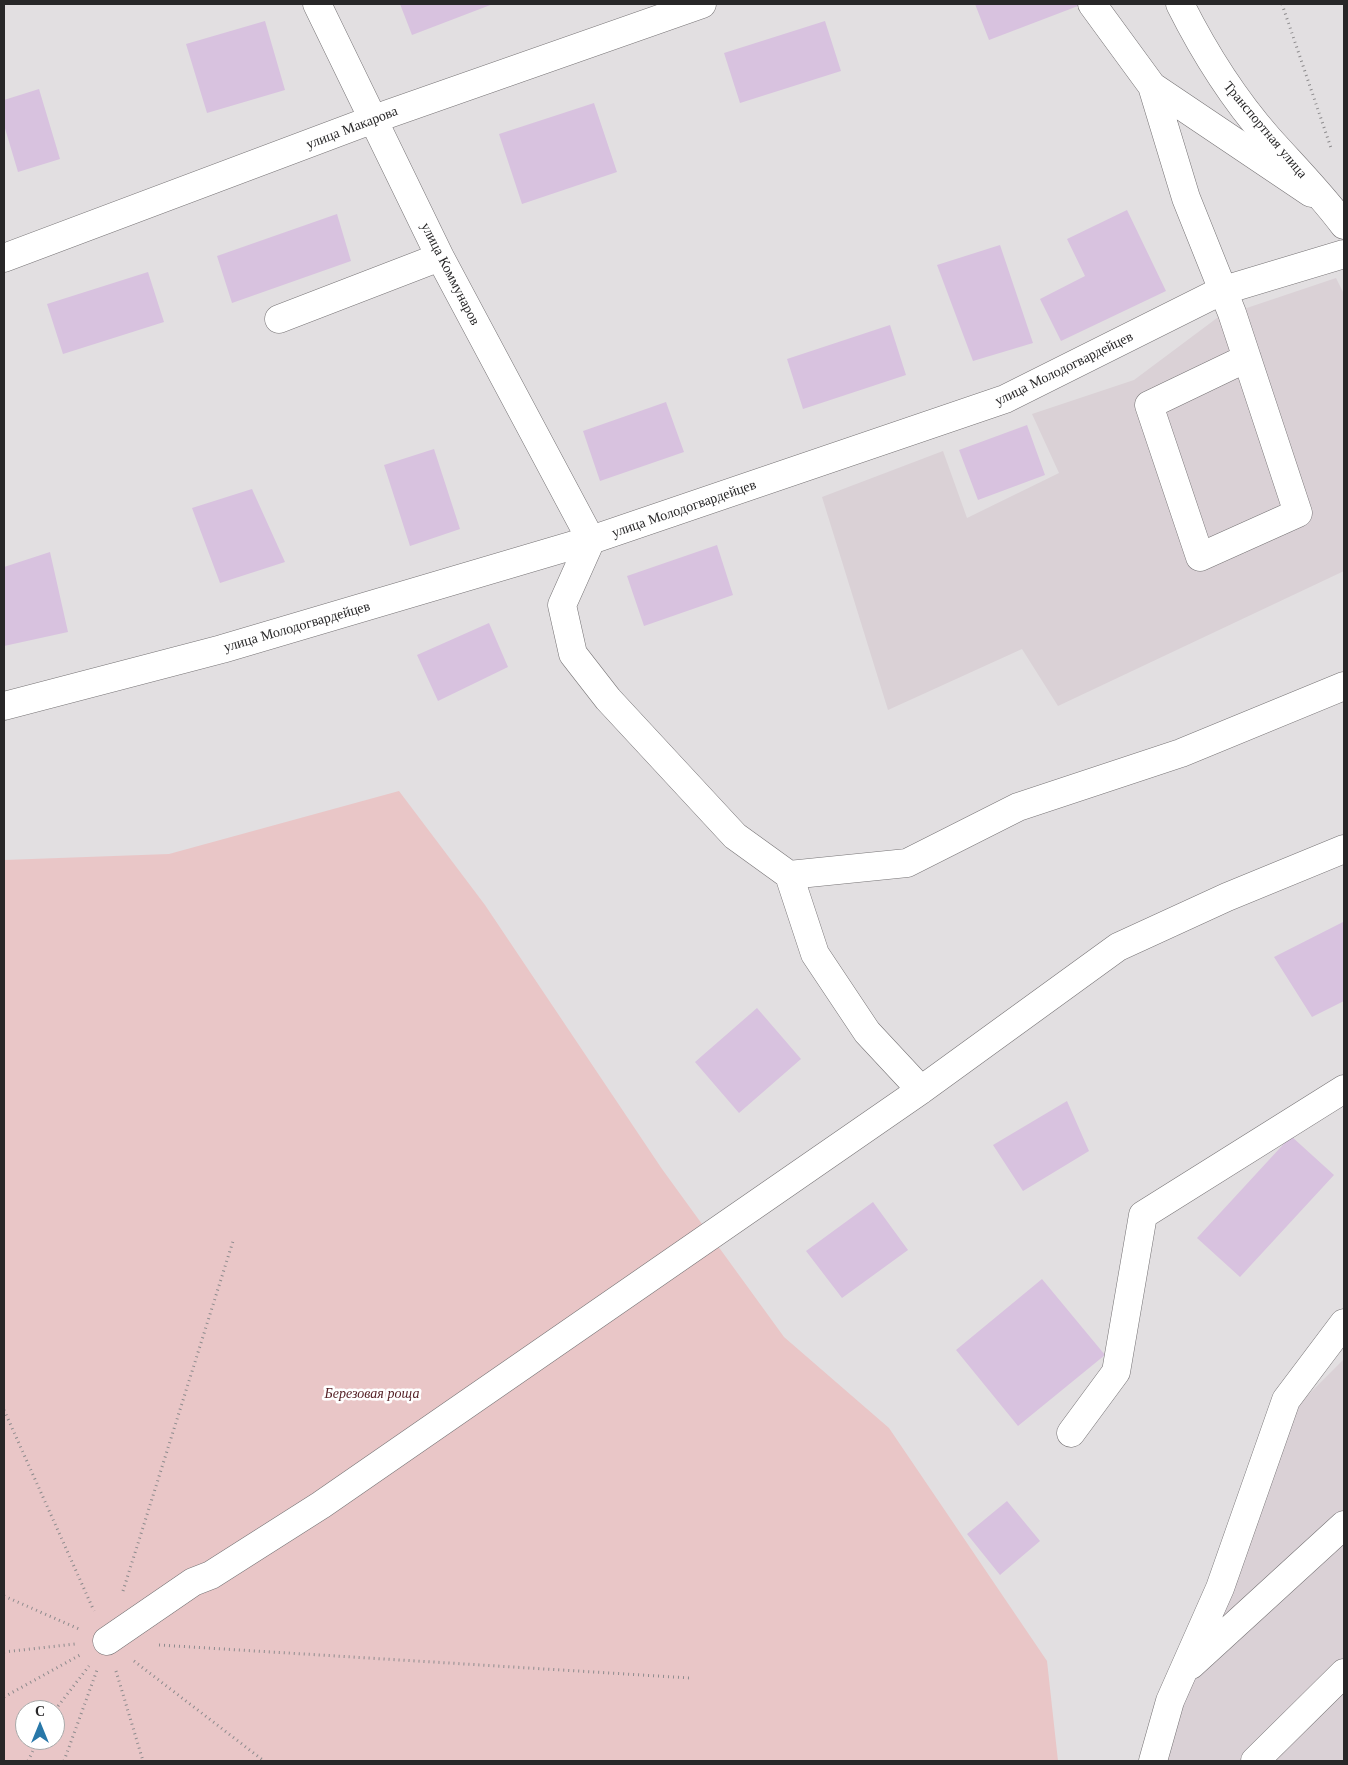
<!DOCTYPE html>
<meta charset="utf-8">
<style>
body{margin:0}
#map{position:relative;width:1348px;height:1765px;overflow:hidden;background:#e2dfe1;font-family:"Libre Baskerville",serif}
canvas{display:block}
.frame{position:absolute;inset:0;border:5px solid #282728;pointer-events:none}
.north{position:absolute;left:15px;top:1700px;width:50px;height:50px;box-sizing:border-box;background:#fff;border:1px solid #a9a9a9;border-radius:50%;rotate:0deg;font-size:14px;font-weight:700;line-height:20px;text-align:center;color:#282728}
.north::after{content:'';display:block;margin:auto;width:18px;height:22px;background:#2878a9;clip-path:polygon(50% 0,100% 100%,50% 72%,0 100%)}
</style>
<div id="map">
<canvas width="1348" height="1765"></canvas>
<div class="frame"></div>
<div class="north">С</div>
</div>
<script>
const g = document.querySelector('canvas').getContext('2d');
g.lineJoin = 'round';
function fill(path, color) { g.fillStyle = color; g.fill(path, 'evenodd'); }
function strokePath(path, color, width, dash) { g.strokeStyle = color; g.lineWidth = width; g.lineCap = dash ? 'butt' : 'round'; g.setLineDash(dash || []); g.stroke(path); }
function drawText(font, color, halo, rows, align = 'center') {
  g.font = font + ' "Libre Baskerville",serif'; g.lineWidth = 5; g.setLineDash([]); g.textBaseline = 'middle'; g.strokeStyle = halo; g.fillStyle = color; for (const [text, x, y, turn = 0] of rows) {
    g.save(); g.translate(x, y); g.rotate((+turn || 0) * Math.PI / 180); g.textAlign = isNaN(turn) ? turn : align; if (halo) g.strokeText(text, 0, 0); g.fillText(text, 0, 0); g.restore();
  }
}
const built = new Path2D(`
 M1336,278L1344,294V571L1058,706L1022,649L888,710L822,497L943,451L967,518L1059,473L1032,414L1134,380L1217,318Z
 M1344,1359V1761H1165L1175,1711L1297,1406Z`);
const green = new Path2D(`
 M399,791L485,905L662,1169L784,1337L889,1428L1047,1661L1058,1761H4V860L169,854ZM25,1710H55V1740H25Z`);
const building = new Path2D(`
 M400,4H493L412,35Z
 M975,4H1077L1078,6L989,40Z
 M265,21L285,90L207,113L186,44Z
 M825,21L841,71L740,103L724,53Z
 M39,89L60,159L18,172L4,125V100Z
 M594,103L617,172L522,204L499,134Z
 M1127,210L1166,291L1061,341L1040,299L1085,276L1067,239Z
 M337,214L351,261L232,303L217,256Z
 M1000,245L1033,343L973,361L937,265Z
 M148,272L164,322L63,354L47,304Z
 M890,325L906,375L803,409L787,359Z
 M666,402L684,452L600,481L583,431Z
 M1027,425L1045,475L978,500L959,450Z
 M434,449L460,529L410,546L384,465Z
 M252,489L285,562L220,583L192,508Z
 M717,545L733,595L644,626L627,576Z
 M50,552L68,632L4,646V567Z
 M489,623L508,667L438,701L417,655Z
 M1343,922L1344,1001L1312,1017L1274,957Z
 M757,1008L801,1059L739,1113L695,1062Z
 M1067,1101L1089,1151L1023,1191L993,1145Z
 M1291,1136L1334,1175L1240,1277L1197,1238Z
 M873,1202L908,1250L842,1298L806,1251Z
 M1042,1279L1105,1355L1018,1426L956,1350Z
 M1007,1501L1040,1541L1000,1575L967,1534Z`);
const path = new Path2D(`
 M1282,4L1331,148
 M4,1410L94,1611
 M123,1591L234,1238
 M4,1596L79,1629
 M159,1645L690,1678
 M4,1652L75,1644
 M134,1661L264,1761
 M116,1671L143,1761
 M4,1697L80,1655
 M55,1710L89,1666
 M28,1761L38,1740
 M64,1761L97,1670`);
const minor = new Path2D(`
 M317,4L440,257L591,540L562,605L573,654L608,699L735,836L789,875L815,954L867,1032L921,1090
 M1092,4L1152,86L1186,198L1232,313L1298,513L1200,557L1149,405L1247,358
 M1152,86L1311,193
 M4,258L374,119L702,4
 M279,319L440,257
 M4,706L222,649L591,540L1005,399L1221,291L1344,254
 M789,875L907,863L1018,807L1181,753L1344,686
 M1071,1433L1116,1372L1143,1215L1344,1089
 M107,1641L193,1582L211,1575L321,1505L707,1238L921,1090L1118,947L1227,897L1344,849
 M1191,1665L1344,1525
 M1153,1761L1170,1701L1220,1588L1286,1400L1344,1323
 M1255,1761L1344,1673`);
const major = new Path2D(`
 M1180,4C1204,52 1233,98 1268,138C1294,167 1321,194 1344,225`);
const streetNames = [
 ["улица Макарова",352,128,-21],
 ["Транспортная улица",1265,130,50],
 ["улица Коммунаров",450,274,63],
 ["улица Молодогвардейцев",1064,369,-26],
 ["улица Молодогвардейцев",684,509,-19],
 ["улица Молодогвардейцев",297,627,-16]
];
const parkNames = [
 ["Березовая роща",372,1394]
];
fill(built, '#dad1d6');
fill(green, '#e9c6c7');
fill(building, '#d8c2df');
strokePath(minor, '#767375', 29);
strokePath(major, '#767375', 29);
strokePath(path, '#8d8b8d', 3, [1, 4]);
strokePath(minor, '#fff', 28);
strokePath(major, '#fff', 28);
drawText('14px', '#282728', '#fff', streetNames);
drawText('italic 14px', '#572328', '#fff', parkNames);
</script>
